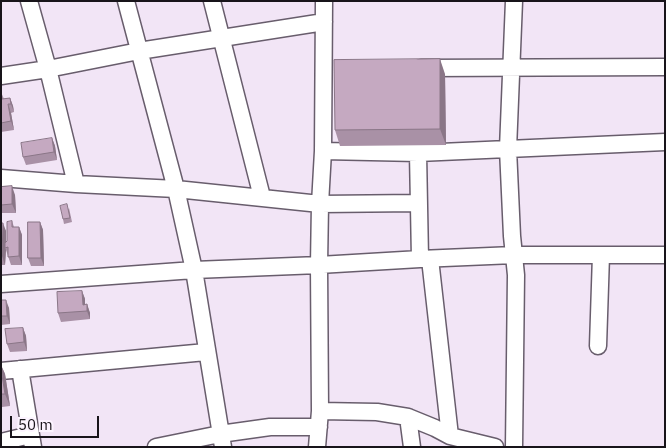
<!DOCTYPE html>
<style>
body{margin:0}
#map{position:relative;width:666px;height:448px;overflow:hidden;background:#f2e5f6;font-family:"IBM Plex Sans",sans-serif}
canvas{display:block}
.frame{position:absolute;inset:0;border:2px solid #18141a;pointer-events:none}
.scale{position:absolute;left:10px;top:416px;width:89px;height:22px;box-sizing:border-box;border:2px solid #18141a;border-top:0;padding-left:6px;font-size:15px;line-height:18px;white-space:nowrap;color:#18141a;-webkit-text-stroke:4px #fcf4ff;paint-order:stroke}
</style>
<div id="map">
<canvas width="666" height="448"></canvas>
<div class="frame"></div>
<div class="scale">50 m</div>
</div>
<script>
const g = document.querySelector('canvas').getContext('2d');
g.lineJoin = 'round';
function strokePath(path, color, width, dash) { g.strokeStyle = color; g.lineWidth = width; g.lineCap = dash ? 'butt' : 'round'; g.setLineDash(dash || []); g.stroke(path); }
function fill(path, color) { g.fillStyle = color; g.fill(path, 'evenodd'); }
const minor = new Path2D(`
 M29,1L48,69L76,184
 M126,1L176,189L194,270L223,447
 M212,1L262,197
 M421,68L665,67
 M1,76L48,69L139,51L324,22
 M323,151L418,153L665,142
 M418,153L420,259
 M1,178L76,184L176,189L320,204L418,203
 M430,259L450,436
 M1,284L194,270L319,265L420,259L514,255H665
 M598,346L601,255
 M20,369L33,447
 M1,371L206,352
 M320,411L377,412L408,417L412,447
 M408,417L435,428L450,436L495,447
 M1,442L30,435
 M156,447L220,434L270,427H319
 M317,447L320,411L319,265L320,204L323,151L324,1
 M514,447L516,275L512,236L508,149L514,1`);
const wall = new Path2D(`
 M445,74L446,145L340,146L335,130Z
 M1,92L4,99L10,98L13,106L14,112L11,113L14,130L1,132Z
 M52,138L55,146L57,160L26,165L23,157Z
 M1,187L15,195L16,213H1Z
 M69,208L72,222L64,224L63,219Z
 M12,221L14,227H19L22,235V265H11L6,250L5,265H1V223L6,231V242L7,241Z
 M40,222L43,230L44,266H31L28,258Z
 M82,291L85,299V305L87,304L90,313V319L61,322L58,313Z
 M1,300L9,308L10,324L1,325Z
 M23,328L26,336L27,351L10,352L7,344Z
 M1,365L5,374L10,406L2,407Z`);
const shadedWall = new Path2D(`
 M440,59L445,74L446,145L440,129Z
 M10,98L13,106L14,112L11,104Z
 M8,104L11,113L14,130L11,121Z
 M52,138L55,146L57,160L54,152Z
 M12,186L15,195L16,213L12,204Z
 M40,222L43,230L44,266L41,258Z
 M3,223L6,231V248H5L6,250L5,265L2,256Z
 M19,227L22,235V265L19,256Z
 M82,291L85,299V311L83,305Z
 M6,300L9,308L10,324L7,316Z
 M87,304L90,313V319L87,311Z
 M23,328L26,336L27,351L24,342Z
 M1,365L5,374L10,406L5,394Z`);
const building = new Path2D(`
 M440,59V129L335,130L334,60Z
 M1,94L2,99L10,98L11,104H8L11,121L1,123Z
 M52,138L54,152L23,157L21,143Z
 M12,186V204L1,205V187Z
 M67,204L70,218L63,219L60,206Z
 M12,221V227H19V256L8,257V247L5,248V243L7,241V222Z
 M28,222H40L41,258H28Z
 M1,223H3L2,256H1Z
 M82,291L83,305L87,304V311L58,313L57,292Z
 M1,300H6L7,316H1Z
 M23,328L24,342L7,344L5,329Z
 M1,369L5,394H1Z`);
strokePath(minor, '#685d6c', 19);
strokePath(minor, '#fff', 16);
fill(wall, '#a991a6');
fill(shadedWall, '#8a7687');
fill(building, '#c5a9c1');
strokePath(building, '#8a7687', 1);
</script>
